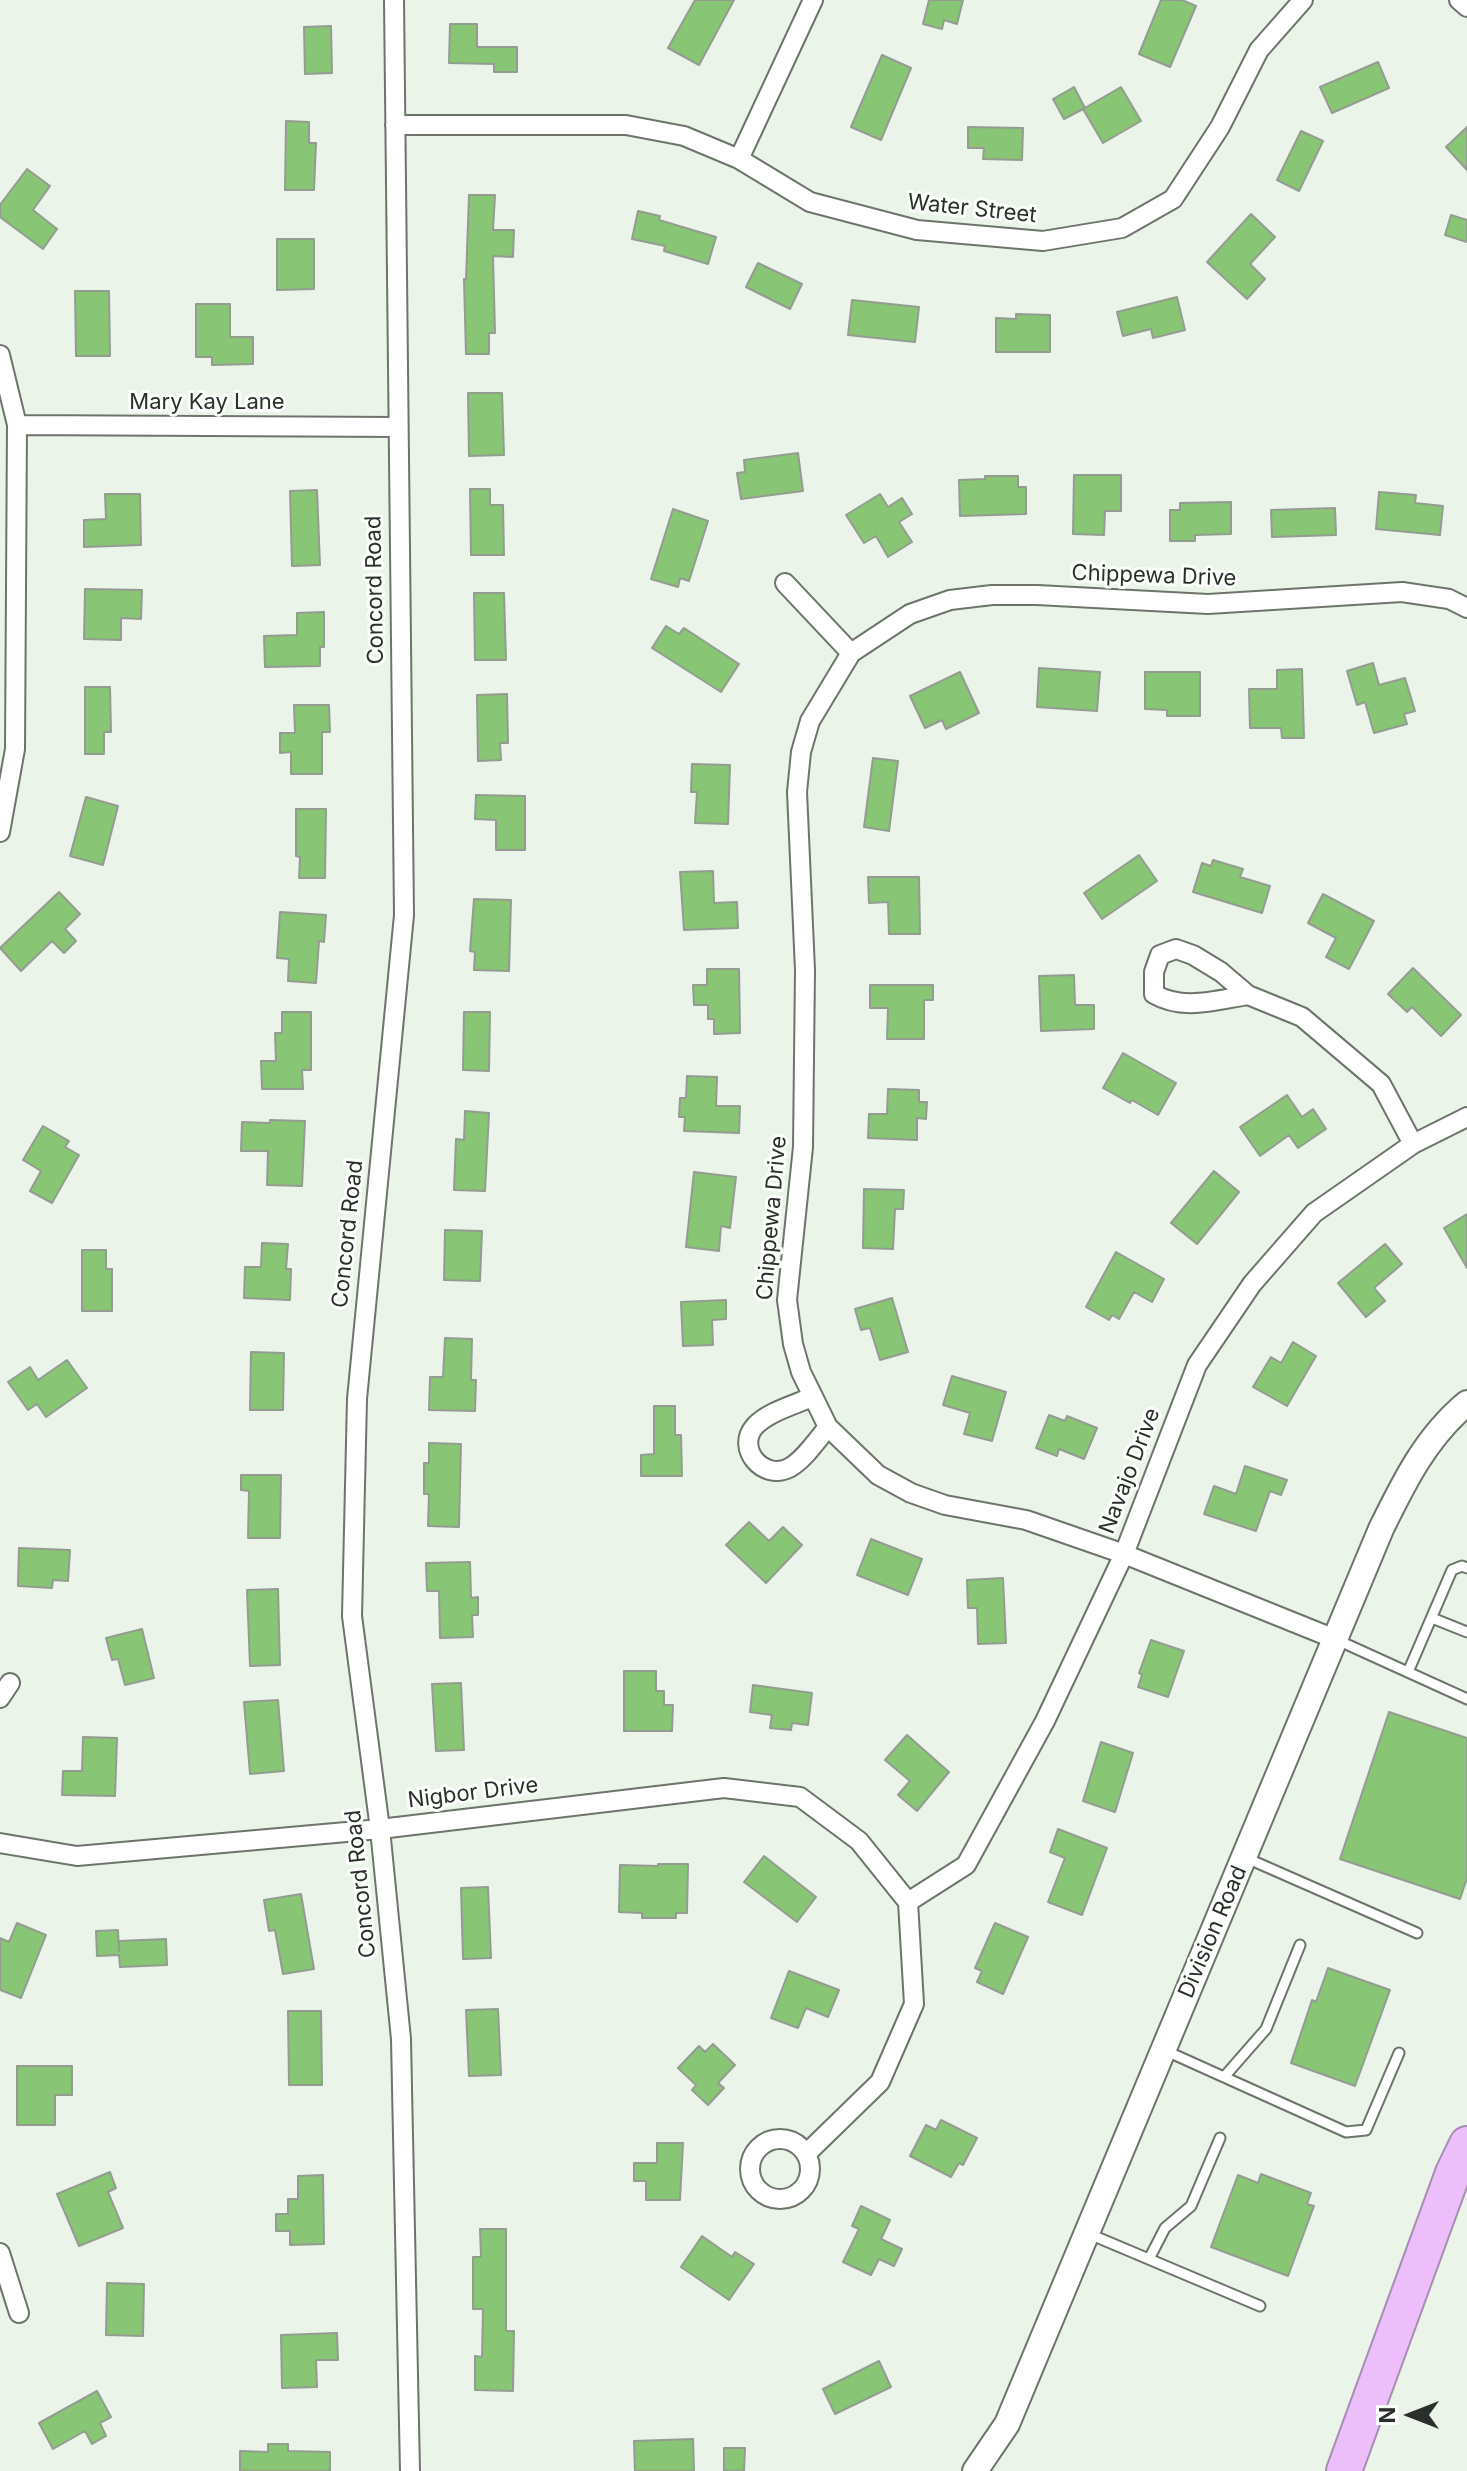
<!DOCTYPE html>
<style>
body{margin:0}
#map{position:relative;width:1467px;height:2471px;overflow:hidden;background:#ebf4e8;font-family:Inter,sans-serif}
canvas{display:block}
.north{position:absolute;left:1371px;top:2375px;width:80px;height:80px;-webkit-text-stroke:6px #fdfffc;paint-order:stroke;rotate:270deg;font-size:22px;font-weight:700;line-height:32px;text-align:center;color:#2b2f2b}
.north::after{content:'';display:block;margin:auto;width:28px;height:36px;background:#2b2f2b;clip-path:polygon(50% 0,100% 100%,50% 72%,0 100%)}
</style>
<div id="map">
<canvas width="1467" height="2471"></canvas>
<div class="north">N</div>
</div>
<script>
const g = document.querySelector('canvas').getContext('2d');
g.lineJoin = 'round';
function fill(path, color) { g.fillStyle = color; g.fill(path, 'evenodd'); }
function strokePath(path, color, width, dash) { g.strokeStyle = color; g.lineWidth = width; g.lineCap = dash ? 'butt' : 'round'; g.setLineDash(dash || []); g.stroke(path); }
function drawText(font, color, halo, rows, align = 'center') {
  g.font = font + ' Inter,sans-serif'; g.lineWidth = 6; g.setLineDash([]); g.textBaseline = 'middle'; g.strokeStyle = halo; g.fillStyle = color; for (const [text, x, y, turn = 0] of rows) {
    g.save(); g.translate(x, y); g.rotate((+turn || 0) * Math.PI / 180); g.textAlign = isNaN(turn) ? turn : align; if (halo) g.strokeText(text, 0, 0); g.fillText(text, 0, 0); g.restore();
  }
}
const building = new Path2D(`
 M695,0H734L699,65L668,48Z
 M929,0H963L957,24L944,20L942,29L923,24Z
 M1161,0H1182L1196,6L1170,67L1139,54Z
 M450,24H477V47H517V72H494V64L449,63Z
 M331,26L332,73L305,74L304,27Z
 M882,55L911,68L881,140L851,127Z
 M1378,62L1389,88L1332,113L1320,87Z
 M1074,87L1085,108L1064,119L1053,99Z
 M1121,87L1141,121L1103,143L1083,109Z
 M286,121L309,122V143H316L314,190H285Z
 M968,127L1023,128L1022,160L983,159L984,148H968Z
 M1467,127V170L1446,147Z
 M1301,131L1323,141L1299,191L1277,180Z
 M27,169L50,186L33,210L57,229L43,249L0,217V205Z
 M469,195H495L493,230H514L513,257L493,256L495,333H489V354H466L464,279H466Z
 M638,211L660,216L659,220L716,237L708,264L664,251L665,246L632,239Z
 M1251,214L1275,237L1250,264L1265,279L1247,299L1207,262Z
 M1451,215L1467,220V242L1445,235Z
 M277,239H314V289L277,290Z
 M758,263L802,284L790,309L746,287Z
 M75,291H109L110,356H76Z
 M1177,297L1185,330L1153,338L1151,329L1123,336L1117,312Z
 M852,300L919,307L915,342L848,335Z
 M196,304H230V337H253V364L212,365V357H196Z
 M1016,314L1050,315V352H996V318L1016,319Z
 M468,393H502L504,455L469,456Z
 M798,453L803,491L741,499L737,473L745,472L744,460Z
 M1074,475H1121V511H1105L1104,535L1073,534Z
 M985,476H1018V487H1026V514L960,516L959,480L985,479Z
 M470,489H490V505H503L504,555H471Z
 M317,490L320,565L292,566L290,491Z
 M1379,492L1416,495L1415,503L1443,506L1440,535L1376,529Z
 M105,494H140L141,545L84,547V520L106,519Z
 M880,494L888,507L902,498L912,514L899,522L912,542L888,557L876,536L864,543L846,515Z
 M1231,502V534L1195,535V541H1170V510H1180V503Z
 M1335,508L1336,535L1272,537L1271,510Z
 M673,509L708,521L689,581L680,578L678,587L651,579Z
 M85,589L142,590L141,619L121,618V640L84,639Z
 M474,593H504L506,660H475Z
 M324,612V647H320V666L265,667L264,636L297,635V613Z
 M666,626L679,634L684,628L739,664L721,692L652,648Z
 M1373,663L1379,685L1405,678L1415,711L1404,714L1407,724L1374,733L1365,702L1357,705L1347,671Z
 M1039,668L1100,672L1097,711L1037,707Z
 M1302,669L1304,738H1282L1281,728H1250L1249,689H1277V670Z
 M960,672L979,713L946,729L942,720L925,728L910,696Z
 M1145,672H1200V716H1167V710L1145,709Z
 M85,687H110L111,732H104V754H85Z
 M507,694L508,743H500L501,760L478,761L477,695Z
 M294,705H329L330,732H322V774H291V752L280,753V733H295Z
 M873,758L898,761L889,831L864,827Z
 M692,764L730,765L728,824L695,823L697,792H691Z
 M476,795L525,796V850H496V820L475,819Z
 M86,797L118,806L103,865L70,856Z
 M296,809H326L325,878H299L300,857L296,856Z
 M1139,855L1157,881L1102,919L1084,893Z
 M1213,860L1243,869L1240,877L1270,886L1262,913L1193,892L1202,863L1211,866Z
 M713,871L714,903L737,902L738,928L684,930L680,872Z
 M868,877H919L920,934H889L888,902L869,903Z
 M59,892L80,914L65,929L76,941L64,953L52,941L21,971L0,948Z
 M1323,894L1374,921L1349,969L1326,957L1336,938L1308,923Z
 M474,899L511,900L509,971L474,970L475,952L470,951Z
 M280,912L326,915L324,942L319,941L316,983L288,981L289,959L277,958Z
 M1413,968L1461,1015L1441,1036L1412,1007L1407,1012L1388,994Z
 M707,969H739L740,1033L714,1034V1019H708V1005H694L693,985H707Z
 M1074,975L1075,1005H1094V1029L1041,1031L1039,976Z
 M870,985H933V1000H924V1039H887L888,1008H870Z
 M282,1012H311V1070H302L303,1089H262L261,1061H276L275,1033H282Z
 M464,1012H490L489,1071L463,1070Z
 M1123,1053L1176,1083L1158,1115L1132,1100L1130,1103L1103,1088Z
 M687,1076L717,1077L716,1106H740L739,1133L684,1131L685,1117H679L680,1098H686Z
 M888,1089L919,1090V1102H927L926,1119L917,1118V1140L868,1138L869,1114H887Z
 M1287,1095L1302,1117L1313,1109L1326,1129L1298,1148L1289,1135L1260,1156L1240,1127Z
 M465,1111L489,1113L485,1191L454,1190L456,1139L464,1140Z
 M270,1120L305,1121L302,1186L267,1185L268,1151H241L242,1122L270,1123Z
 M43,1126L69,1141L65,1147L79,1155L52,1203L30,1191L41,1171L23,1160Z
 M1214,1171L1239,1192L1197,1244L1171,1223Z
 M694,1172L736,1177L730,1228L721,1226L719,1251L686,1247Z
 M864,1189L904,1190L903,1209H895L893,1249L863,1248Z
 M1467,1214V1268L1444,1228Z
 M445,1230L482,1231L480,1281L444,1280Z
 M262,1243L288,1244L286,1269H291L290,1300L244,1298L245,1267H261Z
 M1385,1244L1402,1264L1374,1288L1385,1301L1366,1317L1338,1283Z
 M82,1250H106V1269H112V1311H82Z
 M1116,1252L1164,1279L1152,1302L1134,1292L1119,1319L1112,1315L1109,1320L1086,1307Z
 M892,1298L908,1352L880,1360L870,1328L861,1330L855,1309Z
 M726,1300V1319L712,1320L713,1345L683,1346L681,1302Z
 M445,1338L472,1339L471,1380H476L475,1411L429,1410L430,1377H443Z
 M1293,1342L1316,1356L1287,1406L1253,1387L1271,1357L1281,1363Z
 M251,1352L284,1353L283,1410H250Z
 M67,1360L87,1388L46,1417L37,1404L28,1410L8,1382L30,1367L38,1380Z
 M952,1376L1006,1392L992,1441L964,1434L970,1413L943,1405Z
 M654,1406H675V1435H681L682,1476H641V1455L654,1454Z
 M1049,1415L1065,1421L1067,1416L1097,1428L1084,1459L1059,1449L1057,1456L1036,1448Z
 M429,1443L461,1444L459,1527L428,1526L429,1494H424V1463H429Z
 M1245,1466L1287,1480L1281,1495L1270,1491L1256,1531L1204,1514L1214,1486L1236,1494Z
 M241,1475H281L280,1538H248L249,1491L241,1490Z
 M749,1522L769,1541L783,1527L802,1545L766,1583L726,1545Z
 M871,1539L922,1559L908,1595L857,1575Z
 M19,1548L70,1550L68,1581L53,1580L52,1588L18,1586Z
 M470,1562L471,1598L478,1597V1615H472L473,1637L440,1638L439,1591H427L426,1563Z
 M1003,1578L1006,1643L978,1644L977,1608H968L967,1580Z
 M278,1589L280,1665L250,1666L247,1590Z
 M142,1629L154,1678L125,1685L118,1659L112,1660L106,1638Z
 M1151,1640L1184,1651L1168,1697L1138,1687L1142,1675L1139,1673Z
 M624,1671H656V1691H664V1705H673L672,1731H624Z
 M461,1683L464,1750L436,1751L432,1684Z
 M753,1685L812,1693L808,1725L792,1723L791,1730L770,1728L772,1715L750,1712Z
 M278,1700L284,1771L250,1774L244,1702Z
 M1389,1712L1467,1738V1878L1460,1899L1340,1859Z
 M907,1735L949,1772L917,1811L898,1795L910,1781L885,1760Z
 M83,1737L117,1738L115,1796L62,1795L63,1771H82Z
 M1101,1742L1133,1753L1115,1812L1083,1801Z
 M1058,1829L1107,1848L1082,1915L1048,1902L1065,1858L1050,1852Z
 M764,1856L816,1897L797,1922L744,1882Z
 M658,1864H688L687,1913H676V1918H642V1913L619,1912L620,1865L658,1866Z
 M488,1887L491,1958L463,1959L461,1888Z
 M301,1894L314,1969L283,1974L275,1930L269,1931L264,1900Z
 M17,1923L46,1935L21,1998L0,1990V1938L9,1942Z
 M995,1923L1028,1937L1003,1994L977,1982L982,1971L975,1968Z
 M118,1930L119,1951V1941L166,1939L167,1965L120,1967L119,1955L97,1956L96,1931Z
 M1328,1968L1390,1990L1355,2086L1291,2063L1312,2000L1316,2002Z
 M789,1971L839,1990L828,2017L806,2008L798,2028L771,2018Z
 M498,2009L501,2075L469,2076L466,2010Z
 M288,2011H321L322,2085H289Z
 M713,2044L735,2065L718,2083L724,2088L708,2105L692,2090L696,2085L678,2068L699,2046L705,2052Z
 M17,2066H72V2095H55V2125H17Z
 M941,2120L977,2138L963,2165L959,2163L951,2177L910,2156L926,2125L936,2130Z
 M657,2143H683L680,2200H646V2181H634V2163H657Z
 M110,2172L116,2188L108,2192L123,2228L79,2246L57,2194Z
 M1261,2174L1311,2193L1307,2204L1314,2206L1288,2276L1211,2247L1238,2175L1258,2183Z
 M323,2175L324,2244L290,2245V2231H276V2214H288V2199H298V2176Z
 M861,2206L890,2220L881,2239L902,2249L894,2266L879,2259L871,2275L843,2262L859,2229L852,2226Z
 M480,2229H506V2331H514L513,2391L475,2390V2356L482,2357L483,2309H473V2257H481Z
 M702,2236L732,2257L735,2252L754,2264L729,2300L681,2267Z
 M107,2283L144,2284L143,2336L106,2335Z
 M337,2333L338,2360H316L317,2387L282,2388L281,2335Z
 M879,2361L891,2387L835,2414L823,2389Z
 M97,2391L111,2417L100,2423L106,2436L92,2444L85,2431L53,2449L39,2423Z
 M693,2439L694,2471H635L634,2441Z
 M268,2444H288V2451L330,2452V2471H240V2451L268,2452Z
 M724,2448H745L744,2471H724Z`);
const service = new Path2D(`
 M1432,1618L1467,1632
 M1335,1639L1467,1699
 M1408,1672L1452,1570L1462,1566L1467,1568
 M1244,1857L1417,1933
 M1164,2050L1346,2132L1366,2130L1399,2053
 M1224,2077L1266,2029L1300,1945
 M1087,2233L1260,2306
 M1149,2259L1165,2228L1191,2206L1220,2138`);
const minor = new Path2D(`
 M394,0L404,915L357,1399L352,1616L380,1829L401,2039L410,2471
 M1459,0L1467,7
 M395,125H626L684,136L739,159L810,202L917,230L1043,241L1122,228L1173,199L1220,127L1259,50L1303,0
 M739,159L813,0
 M0,355L17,425L15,749L0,832
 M17,425L397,427
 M785,583L851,653
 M1248,995C1216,1000 1183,1011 1154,994V972L1160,955L1176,949L1193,955L1221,972L1248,995L1302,1017L1381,1084L1413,1144
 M812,1397C794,1405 768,1412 755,1426C735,1448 763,1481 789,1468C804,1460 817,1440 828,1427
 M1335,1639L1124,1554L1026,1520L945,1505L911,1493L878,1475L828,1427L801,1372L793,1344L787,1300L803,1147L805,970L797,792L801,752L810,721L851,653L910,614L950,600L992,595H1037L1208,604L1402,592L1449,599L1467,608
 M0,1698L10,1683
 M0,1843L77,1856L380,1829L724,1788L800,1797L859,1841L908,1902
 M908,1902L966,1865L1045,1721L1124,1554L1197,1365L1252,1284L1314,1213L1413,1144L1467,1117
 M750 2169a30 30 0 1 1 60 0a30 30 0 1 1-60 0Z
 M806,2154L880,2082L914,2004L908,1902
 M0,2253L19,2313`);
const tertiary = new Path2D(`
 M975,2471L1007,2424L1381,1529C1404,1482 1426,1437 1467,1403`);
const motorway = new Path2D(`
 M1344,2471L1453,2173L1467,2144`);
const streetNames = [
 ["Water Street",972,209,6],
 ["Mary Kay Lane",207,402],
 ["Chippewa Drive",1154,576,2],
 ["Concord Road",375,590,-91],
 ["Chippewa Drive",772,1218,-85],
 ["Concord Road",348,1234,-84],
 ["Navajo Drive",1130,1471,-69],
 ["Nigbor Drive",473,1793,-7],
 ["Concord Road",361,1884,-96],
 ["Division Road",1213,1932,-67]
];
fill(building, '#88c676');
strokePath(building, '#949c91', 2);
strokePath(service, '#6d756b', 13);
strokePath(minor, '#6d756b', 22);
strokePath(tertiary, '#6d756b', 28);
strokePath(motorway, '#a88db2', 38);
strokePath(service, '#fff', 9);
strokePath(minor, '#fff', 18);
strokePath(tertiary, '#fff', 24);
strokePath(motorway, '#ecbffb', 34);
drawText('22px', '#2b2f2b', '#fdfffc', streetNames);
</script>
